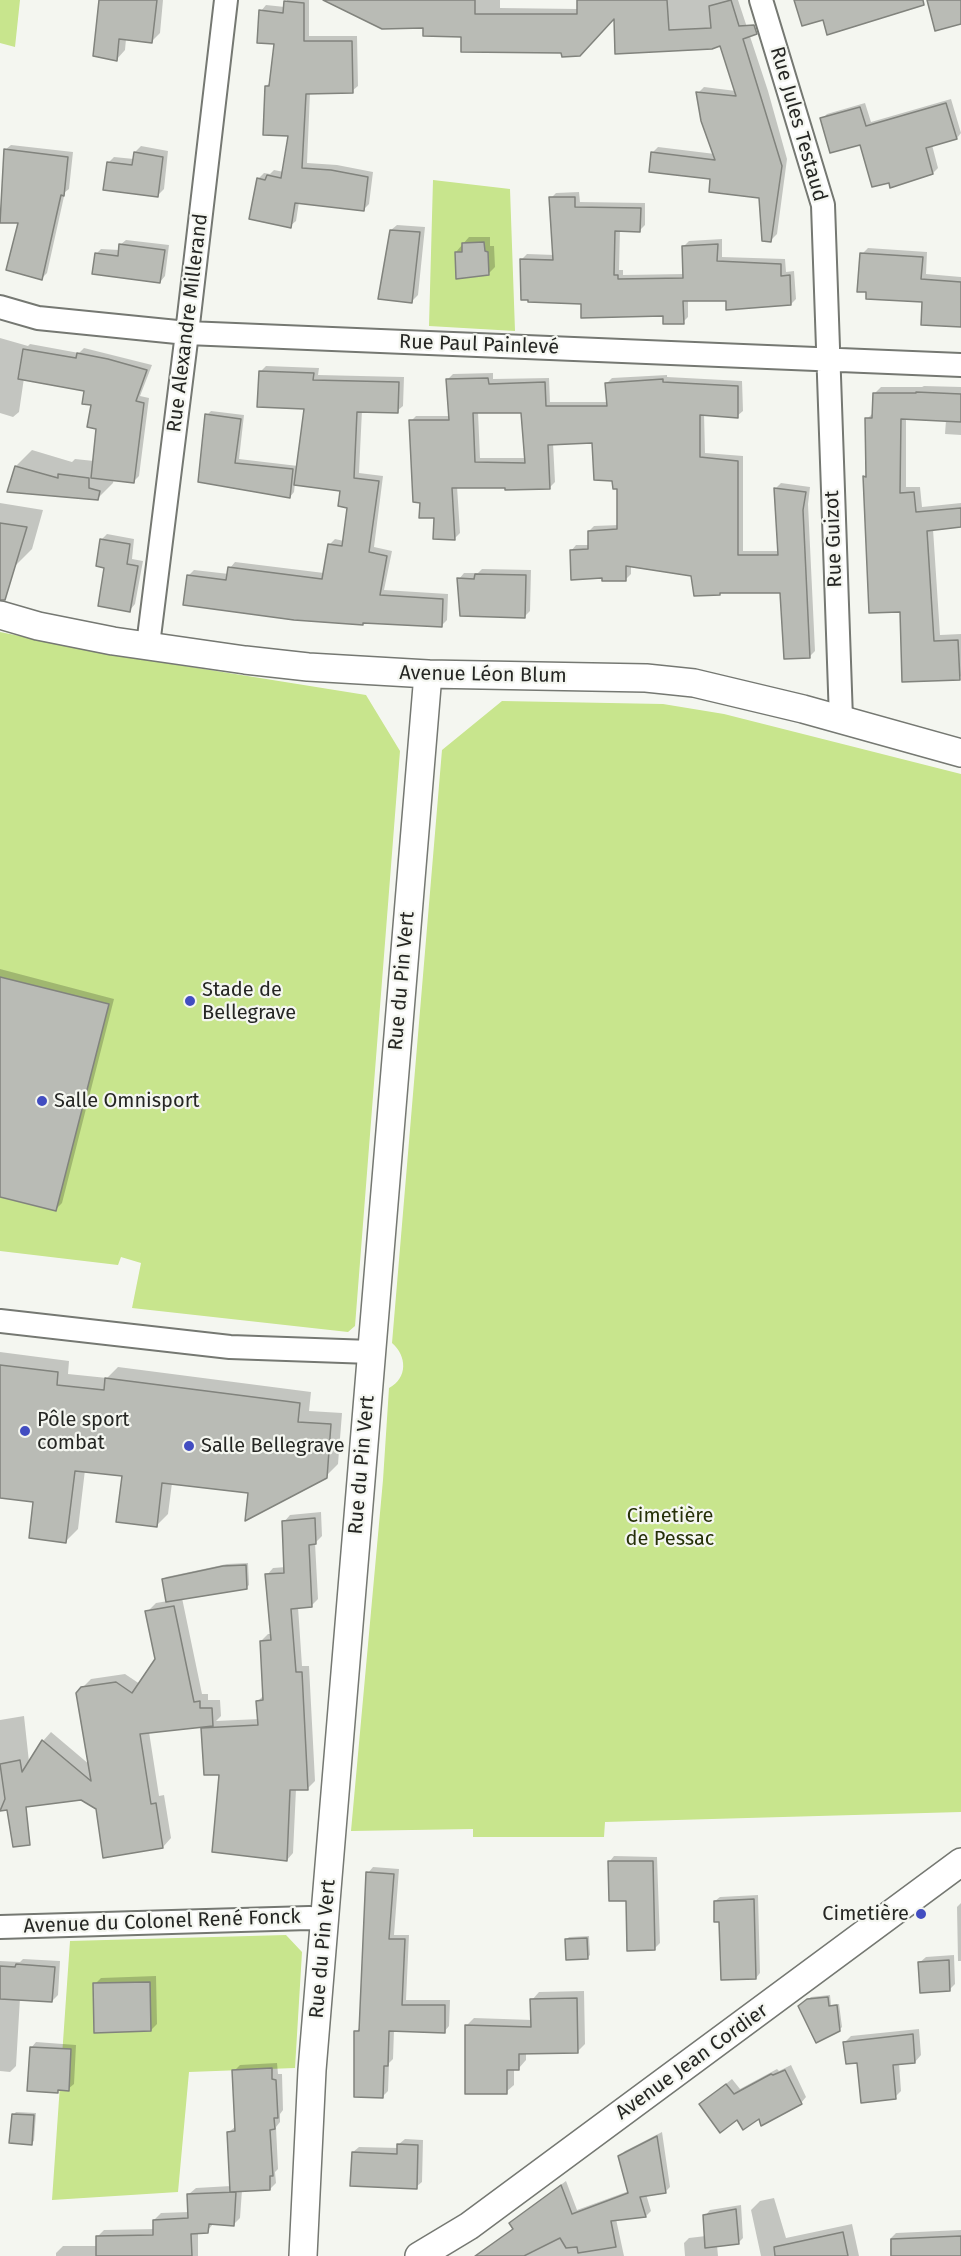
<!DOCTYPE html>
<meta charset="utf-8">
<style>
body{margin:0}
canvas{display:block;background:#f4f6f0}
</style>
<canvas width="961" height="2256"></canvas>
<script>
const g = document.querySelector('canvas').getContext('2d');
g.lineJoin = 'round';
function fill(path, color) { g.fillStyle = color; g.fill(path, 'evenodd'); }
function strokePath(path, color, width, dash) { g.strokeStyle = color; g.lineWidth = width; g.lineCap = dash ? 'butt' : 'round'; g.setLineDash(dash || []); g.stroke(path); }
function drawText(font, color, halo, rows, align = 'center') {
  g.font = font + ' "Fira Sans",sans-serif'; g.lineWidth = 4.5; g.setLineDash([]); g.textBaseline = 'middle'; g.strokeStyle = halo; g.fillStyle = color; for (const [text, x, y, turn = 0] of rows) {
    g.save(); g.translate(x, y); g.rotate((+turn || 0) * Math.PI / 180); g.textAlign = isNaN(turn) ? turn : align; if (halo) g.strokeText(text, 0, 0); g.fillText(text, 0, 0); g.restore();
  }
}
const green = new Path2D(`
 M0,0H20L15,47L0,43Z
 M433,180L510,189L515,331L429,326Z
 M0,632L104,653L366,695L400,751L355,1326L348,1332L132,1308L141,1263L121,1257L118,1265L0,1251Z
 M502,701L663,704L724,714L961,774V1812L605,1822L604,1837H473V1829L351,1831L383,1480L389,1388C408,1378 407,1356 392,1343L442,750Z
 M286,1935L302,1952L295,2068L189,2072L178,2192L52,2200L70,1941Z`);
const shadow = new Path2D(`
 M101,0H163L160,33L151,42L126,39L125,50L117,59Z
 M287,0H309V36H357L358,86L352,91L310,93L307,163L337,165L373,172L369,204L363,210L299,202L296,221L290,226L258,179L264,173L270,174L274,170L284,172L290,135L266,86L271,82L276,42L261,11L266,5L285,7Z
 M351,0H500V8L578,9V0H738L768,91L787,159L777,234L771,240L761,197L652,153L658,147L715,154L698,93L704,87L736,91L721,45L616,15L563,51L463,35L424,26Z
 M951,99L961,133L957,138L932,145L938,168L933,173L890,181L861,143L822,119L827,114L865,103L871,122Z
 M11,145L73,152L69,189L65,192L47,273L41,279L20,222H0L5,150Z
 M141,146L168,151L164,189L158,195L108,163L114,157L134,159L135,152Z
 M579,192L580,202L645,203V225L640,230H620L619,270H623V275L684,274V246L689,241L722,239V257L785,259L786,272L794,271L796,299L791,304L728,300H688V317L683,322L664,315L582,303L521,260L527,254L555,255L551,198L556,193Z
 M397,225L425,227L418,295L412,301L391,230Z
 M469,237H490V246H494L495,267L489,273L456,252Z
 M126,240L169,245L165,276L160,282L96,254L101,249L120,250V245Z
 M868,248L927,252L926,274L961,277V326L923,300L862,254Z
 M0,338L28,346L30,344L79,353L84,348L152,365L140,396L149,398L139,476L134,481L114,479L113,483L97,499L9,491L16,466L32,450L72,462L75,459L94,461L97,427L92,404L86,389L24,378L19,412L13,417L0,413Z
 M266,366L319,368L318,375L404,377L403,406L397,411L362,410L359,473L383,476L374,547L392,551L384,590L448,594L447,620L441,626L365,621L363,624L189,575L194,570L229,574L230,568L235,562L324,573L330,544L335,539L344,541L349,507L342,490L295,483L294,492L290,497L200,481L207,415L211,411L244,415L239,459L298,466L306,407L260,372Z
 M493,373V379L549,378L550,402H608L607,383L612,378L667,375V377L742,381L743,411L737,416L704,414L705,453L743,456V551H779L776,488L781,483L810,487L808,504L815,651L810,656L781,591L631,565V574L626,579L603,577L571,551L576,545H590L589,531L594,526L619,525V488L593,442L553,443L555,482L550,487L457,486L460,533L455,538L421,502L411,421L416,416H450L448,379L453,374ZM478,412H522L526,458H480Z
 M924,386L961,387V435L945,434L946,420L906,418V487H920L922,507L961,503V526L933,529L940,635L961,634V676L959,678L901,610L864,477L868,474L867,419L874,412V394L881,387H922Z
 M0,503L43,510L32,549L15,566L0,561Z
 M107,534L134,539L132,559L143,561L135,604L130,610L106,566L101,540Z
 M482,569L531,570L530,611L524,617L459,579L464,573H478Z
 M0,969L114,999L62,1203L56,1209L0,1195Z
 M0,1352L69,1361L68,1374L107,1378L118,1367L311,1392L309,1411L342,1413L338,1464L326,1476L249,1491L172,1483L168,1514L157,1525L123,1475L85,1470L78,1529L66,1541L35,1501L0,1497Z
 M321,1512L322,1536L315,1543L318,1599L311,1606L298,1607L302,1666H309L315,1781L308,1788L296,1789L293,1853L287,1860L221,1773L203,1728L206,1726L149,1732L159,1796L164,1795L171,1838L163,1847L81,1799L0,1809V1720L24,1716L29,1762L43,1741L51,1732L90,1765L77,1693L91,1679L125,1674L140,1684L156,1659L147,1612L156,1603L168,1601L164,1580L166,1577L227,1564L248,1563L249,1585L246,1588L182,1598L202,1694H208V1700H220L221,1716L216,1721L259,1719L258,1701L264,1695L261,1641L268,1634H272L267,1575L273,1568L286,1567L284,1522L290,1515Z
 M614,1856L657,1857L660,1943L655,1948L610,1861Z
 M373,1867L399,1869L394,1935H409L406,2000H450L449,2026L444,2032L394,2030L393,2059L389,2063L388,2091L383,2096L356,2032L361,2026L368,1873Z
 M758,1895L760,1973L756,1978L721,1920L715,1901L720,1897Z
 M961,1903V1961H958L957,1907Z
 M589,1936L590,1955L587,1958L567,1939L569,1937Z
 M954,1955L955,1984L949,1990L919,1963L926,1957Z
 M23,1959L60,1961L58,1995L52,2001L20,1998L16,2066L10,2072L0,2071V1961L20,1962Z
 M156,1976L157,2024L151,2030L95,1984L101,1978Z
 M584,1991L585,2044L578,2051L526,2053V2060L519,2068H514V2085L506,2092L467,2025L474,2018L533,2020L532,2000L539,1992Z
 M830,1995L831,2005L839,2004L842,2027L839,2030L802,2004L811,1997Z
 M919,2029L921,2055L915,2062L899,2063L901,2091L895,2097L858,2061L845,2042L851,2036Z
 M36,2042L76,2045L74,2084L68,2089H60L57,2092L31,2048Z
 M277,2063L278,2074H282L283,2110L280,2114V2122L276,2127L278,2169L275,2172L276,2183L270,2189L242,2190L240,2218L233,2225L214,2223L207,2231L198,2232V2256H56V2253L63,2246H97V2237L104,2230L155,2229L154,2220L161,2213L189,2212V2194L196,2188L231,2186L229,2132L236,2126L234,2071L240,2065Z
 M791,2065L806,2097L801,2103L759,2116L737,2118L701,2104L732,2079L740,2089L777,2069L779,2071Z
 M16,2112L36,2113L34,2141L31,2143L13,2115Z
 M662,2132L670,2187L665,2192L646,2194L651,2211L646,2216L616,2219L624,2256H487L515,2228L516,2218L566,2181L577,2210L629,2191L620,2156L625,2151Z
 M405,2139L423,2140L422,2182L416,2187L353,2152L359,2147L399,2148V2144Z
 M774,2198L786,2238L852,2224L859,2256H761L751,2210L760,2201Z
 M741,2205L743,2238L738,2243L717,2245L718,2256H685L684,2243L689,2238L706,2236L705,2216L710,2210Z
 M961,2230V2256H890V2239L896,2233Z`);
const building = new Path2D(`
 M99,0H157L152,43L119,39L117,61L93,56Z
 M323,0H475V14H577V0H667L669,30L711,28L709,6L731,0L739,26L754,25L757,34L743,39L782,166L771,242L762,241L759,198L709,192L710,179L649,172L651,152L715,160L701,121L696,92L736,96L720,46L712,49L615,54L614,19L580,56L562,57L561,53L461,52V37L423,36V28L382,29Z
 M794,0H923L924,5L827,35L823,20L802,26Z
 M927,0H961V24L935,31Z
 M284,1L304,3V41H352L353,93L306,94L302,168L331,170L368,177L364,211L295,203L291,228L249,219L257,178L265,180L267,175L281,178L288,136L263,135L265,86H269L274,44L257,43L259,10L283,13Z
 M946,103L957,139L926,148L933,174L890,188L889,183L872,187L860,145L830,153L820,118L860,107L866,126Z
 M4,149L68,157L64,196L61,195L42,280L6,270L18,223H0Z
 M134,152L163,157L158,197L103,190L107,162L132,165Z
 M549,197H575V207L641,208L640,232L615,231L614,275H618V279L683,278L682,246L718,244L717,261L781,264V276L790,275L791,305L726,310V301H683L684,324H663V316L581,318V304L528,302V300H521L520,259L553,260Z
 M390,230L420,232L412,303L378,299Z
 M484,242L485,251L488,252L489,275L456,279L455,252H462V243Z
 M119,244L165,250L160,283L92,274L95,253L118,256Z
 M860,253L923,257L921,279L961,282V327L921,325L922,302L866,299V292H857Z
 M23,349L76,358L77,353L108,359L147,370L136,401L144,403L134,483L91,478L96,429L87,427L91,405L82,404L84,391L18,379Z
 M259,371L314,373L313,380L399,382L398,413L357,412L354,478L379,481L369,552L387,556L380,595L443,599L442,627L363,623V625L294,620L183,605L187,575L226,580L228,567L322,579L328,544L342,546L347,508L338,506L340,491L294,485L304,409L257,407Z
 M488,378L489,384L545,382L546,406H607L605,383L663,379V382L738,386V418L700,415V457L738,461V555H778L774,488L806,492L803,510L810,658L784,659L780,593H720V595L694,596L691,576L626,566V581H602V578L571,580L570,550L588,549V531L617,529V489H613L612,481L594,480L592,443L548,445L550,489L505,490V488H452L455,540L433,539L434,518H419L420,503L413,502L409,420H449L446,379ZM473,413H521L525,463L475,462Z
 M916,392L961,394V422L901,419L900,493L914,492L916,512L961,508V527L927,531L934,641L958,640L960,680L902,682L900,612L869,613L863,476L866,477L865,418H872L873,393H916Z
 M205,414L241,419L235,463L293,469L290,498L198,482Z
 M15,466L58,478V474L89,478V488L100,491L98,500L7,492Z
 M0,523L27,527L5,600H0Z
 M100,539L130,544L127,564L138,566L130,612L98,606L104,568L96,566Z
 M475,574L526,575L525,618L460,616L457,578L474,579Z
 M0,977L109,1004L56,1211L0,1197Z
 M0,1365L58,1372L57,1385L104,1390L105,1378L300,1403L298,1422L331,1424L327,1478L245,1521L248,1493L162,1483L157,1527L116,1522L122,1476L75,1471L66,1543L29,1538L33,1502L0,1498Z
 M315,1518L316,1544L309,1545L312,1607L291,1609L296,1672H302L308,1790H290L287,1861L212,1852L219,1775H204L201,1728L258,1725L256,1701L263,1700L260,1641L271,1640L265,1574L284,1573L282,1521Z
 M246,1565L247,1589L166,1602L162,1579L223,1566Z
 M174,1606L194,1702L200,1701V1708H212L213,1726L140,1734L151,1804L156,1803L163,1848L103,1858L96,1809L81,1800L26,1807L30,1845L13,1847L7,1810L0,1811L5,1799L0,1764L20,1760L22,1772L42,1740L91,1781L76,1693L81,1687L116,1682L132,1693L155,1659L145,1611Z
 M608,1861H653L655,1950L627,1951L626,1901H609Z
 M366,1872L394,1874L389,1939H405L402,2005H445V2033L389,2031L388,2066H384L383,2098L354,2097V2031H359Z
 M754,1899L756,1979L721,1980L719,1922H714V1901Z
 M587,1938L588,1959L566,1960L565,1939Z
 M949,1960L950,1991L920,1993L918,1962Z
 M16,1964L55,1967L52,2002L0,1999V1966L15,1967Z
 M150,1982L151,2031L94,2033L93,1983Z
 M828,1997L829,2006L837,2005L840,2031L816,2043L798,2006L807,1999Z
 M577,1998L578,2053L519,2054V2070H507V2094H465V2025L531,2027L530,1999Z
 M913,2034L915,2063L893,2065L896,2099L861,2103L857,2063L846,2064L843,2042Z
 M30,2047L71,2049L69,2091L58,2090V2093L27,2091Z
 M272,2068V2079L276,2080L278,2118H274L275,2129L270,2130L273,2176H270V2190L230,2192L227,2132L235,2131L232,2070Z
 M785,2070L802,2104L761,2126L759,2119L743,2130L737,2120L720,2133L699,2104L726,2084L734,2094L771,2074L773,2075Z
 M12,2114L34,2115L32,2145L9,2143Z
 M657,2136L666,2193L640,2197L646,2217L611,2221L616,2247L578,2253L577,2247L566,2248L560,2238L524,2256H475L513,2229L509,2223L561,2185L572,2214L628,2193L618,2156Z
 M397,2144L418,2145L417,2189L350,2186L352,2152L397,2154Z
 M236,2192L234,2226L209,2224L208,2233L191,2234L192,2256H96V2236L153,2235V2220L188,2218L187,2194Z
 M736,2209L739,2244L705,2248L703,2215Z
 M843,2232L848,2256H775L774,2247Z
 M961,2236V2256H891V2239Z`);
const minor = new Path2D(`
 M761,0L823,205L841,719
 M0,307L38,318L187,333L961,365
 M148,645L187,333L226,0
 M0,1321L230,1347L371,1352
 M0,1927L309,1918L324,1920`);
const tertiary = new Path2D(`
 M0,615L38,626L113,641L245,660L308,667L428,674L646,678L694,683L803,709L961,753
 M303,2256L312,2070L428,674
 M419,2256L469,2226L961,1862`);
const markers = [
 [190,1001,6,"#424dc1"],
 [42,1101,6,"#424dc1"],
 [25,1431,6,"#424dc1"],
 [189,1446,6,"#424dc1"],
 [921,1914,6,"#424dc1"]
];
const streetNames = [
 ["Rue Jules Testaud",798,124,74],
 ["Rue Alexandre Millerand",188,323,-83],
 ["Rue Paul Painlevé",479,345,2],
 ["Rue Guizot",834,539,-92],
 ["Avenue Léon Blum",483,675,1],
 ["Rue du Pin Vert",402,981,-85],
 ["Rue du Pin Vert",362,1465,-85],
 ["Avenue du Colonel René Fonck",162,1922,-2],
 ["Rue du Pin Vert",323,1949,-85],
 ["Avenue Jean Cordier",692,2062,-36]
];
const poiNames = [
 ["Stade de",202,990],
 ["Bellegrave",202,1013],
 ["Salle Omnisport",54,1101],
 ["Pôle sport",37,1420],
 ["combat",37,1443],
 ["Salle Bellegrave",201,1446],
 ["Cimetière",909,1914,"right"]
];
const parkNames = [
 ["Cimetière",670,1516],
 ["de Pessac",670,1539]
];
fill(green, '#c8e58d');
fill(shadow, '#0003');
fill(building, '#b9bbb5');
strokePath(building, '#81837d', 1.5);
strokePath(minor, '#757872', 26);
strokePath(tertiary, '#757872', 30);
strokePath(minor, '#fff', 22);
strokePath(tertiary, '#fff', 27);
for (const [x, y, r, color] of markers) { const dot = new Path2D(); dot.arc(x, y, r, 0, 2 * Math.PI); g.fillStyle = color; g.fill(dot); strokePath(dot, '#f4f6f0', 2); }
drawText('20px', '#252623', '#f4f6f0', streetNames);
drawText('20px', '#252623', '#f4f6f0', poiNames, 'left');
drawText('20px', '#253007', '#f4f6f0', parkNames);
</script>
